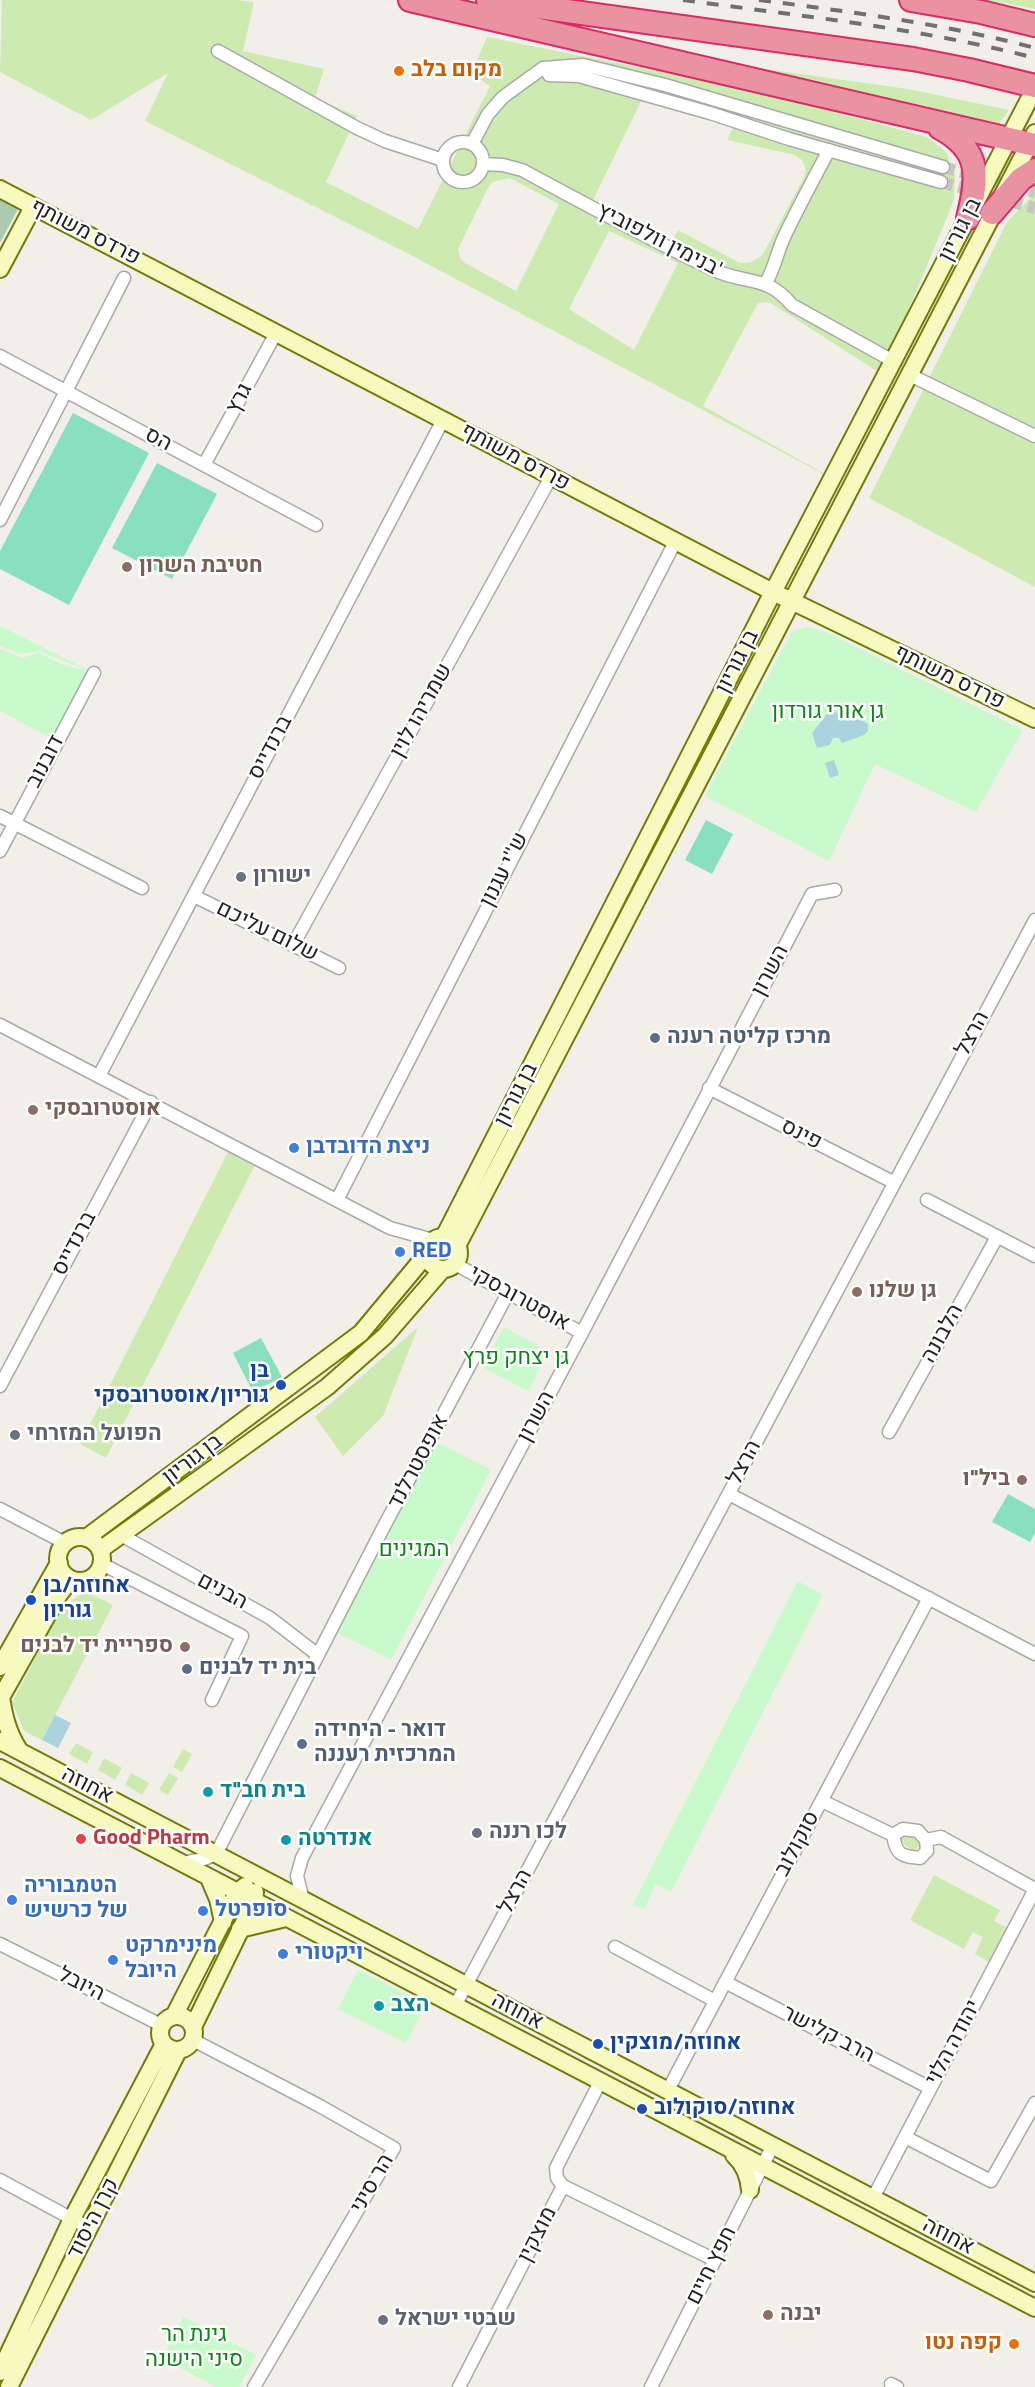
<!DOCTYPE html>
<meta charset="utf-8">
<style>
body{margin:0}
canvas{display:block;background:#f2efe9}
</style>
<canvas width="1035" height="2387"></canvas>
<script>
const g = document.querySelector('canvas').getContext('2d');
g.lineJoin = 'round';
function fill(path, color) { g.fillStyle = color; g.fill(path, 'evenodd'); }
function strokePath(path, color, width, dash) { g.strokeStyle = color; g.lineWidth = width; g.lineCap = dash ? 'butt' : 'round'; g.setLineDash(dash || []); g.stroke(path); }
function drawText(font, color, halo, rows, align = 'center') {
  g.font = font + ' "Titillium Web",Heebo,sans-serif'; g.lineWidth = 5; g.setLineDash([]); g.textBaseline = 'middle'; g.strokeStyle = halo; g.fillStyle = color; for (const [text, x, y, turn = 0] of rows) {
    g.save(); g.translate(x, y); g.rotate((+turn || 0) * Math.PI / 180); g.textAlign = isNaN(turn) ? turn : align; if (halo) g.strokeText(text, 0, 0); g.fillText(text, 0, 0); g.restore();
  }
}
const grass = new Path2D(`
 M2,0H235L254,2L243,51L324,69L315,98L357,116L326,182L418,229L490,86L471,74L487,37L692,78L805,104L927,137L946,152L955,175L954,200L885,367L829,477L405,252L145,121L168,73L91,120L0,72ZM646,91L737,120L727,140L795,155L802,160L806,170L803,179L763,254C756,260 750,264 740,263L678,230L672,241L593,200ZM510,178L559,204L516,291L465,263L460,258L458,249L488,188L492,182ZM609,231L678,263L634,350L569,309ZM769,302L877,371L874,382L825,474L703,406L758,303Z
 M988,0H1035V9Z
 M680,57L908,89L1009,110L998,125Z
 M1035,193V587L869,498L1007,222Z
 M228,1152L255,1165L106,1458L80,1444Z
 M418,1327L383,1416L343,1456L315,1417Z
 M85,1591L113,1605L42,1740L24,1731L12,1702L61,1609Z
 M76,1743L93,1752L87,1764L69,1754Z
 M183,1749L192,1754L182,1772L173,1767Z
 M104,1758L122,1768L115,1780L98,1770Z
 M131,1773L149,1783L142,1795L125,1785Z
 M169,1773L178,1778L168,1795L159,1790Z
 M907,1835L917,1839L920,1845L917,1849H910L900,1841L902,1837Z
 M934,1875L1000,1910L994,1921L1007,1928L989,1962L975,1954L983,1937L973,1932L964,1949L910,1920Z`);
const cemetery = new Path2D(`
 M0,200L18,209L0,243Z`);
const park = new Path2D(`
 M0,626L94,673L57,741L0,711V649L22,658L39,653L66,666L86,670L39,651L21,654L0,646Z
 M807,627L826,632L1023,730L976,812L875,764L829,861L705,796L792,631Z
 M504,1327L549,1352L528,1391L482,1367Z
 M436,1442L491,1470L391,1660L336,1632Z
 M798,1581L823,1595L671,1892L656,1884L644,1909L633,1904Z
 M358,1970L426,2004L406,2043L338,2009Z
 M183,2317L256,2355L239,2387H216L162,2358Z`);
const pitch = new Path2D(`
 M73,413L149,453L69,605L0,569V551Z
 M157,463L217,494L172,579L112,548Z
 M706,820L733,834L712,874L685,860Z
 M261,1338L282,1377L253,1392L233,1353Z
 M1008,1494L1035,1509V1533L1030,1542L992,1522Z`);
const water = new Path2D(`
 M835,712L849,719L863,720L868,724V731L864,735L842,743L839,738H833L830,745L817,748L812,733L827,714Z
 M834,760L839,775L830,778L825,763Z
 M55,1715L71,1723L58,1748L42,1740Z`);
const streetTunnel = new Path2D(`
 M943,167L1035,192
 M941,182L1035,208`);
const street = new Path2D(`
 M218,51L357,128L385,141L443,160
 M549,75L579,76L710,113L789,139L941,182
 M443 162a20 20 0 1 1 40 0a20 20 0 1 1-40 0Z
 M472,144L488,114L503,97L543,68L583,65L665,85L943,167
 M483,164L503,165L522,170C585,204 649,239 714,270C746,285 766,274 792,305L893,361
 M766,283C775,267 777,252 785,235C799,206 814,178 829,150
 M0,356L316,525
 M910,375L1035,436
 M204,465L276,333
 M0,520L124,278
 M0,816L142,888
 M0,851L94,673
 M194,896L339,968
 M293,945L551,477
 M0,1025L390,1228L433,1240
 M99,1076L443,420
 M709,1088L893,1182
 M337,1200L675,542
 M927,1200L1035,1256
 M455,1264L582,1333
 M0,1386L151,1102
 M889,1432L997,1237
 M729,1494L1035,1654
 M0,1509L65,1543
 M121,1535L270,1618L318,1655
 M102,1564L242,1636L212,1700
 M822,1801L893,1835
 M903,1829L918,1831L926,1840L927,1851L920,1858C901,1856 896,1855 893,1835Z
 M182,1863L204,1859L216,1854L381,1532L508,1293
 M303,1900L297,1876L302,1858L582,1333L812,894L835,890
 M0,1944L161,2025
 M615,1947L715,2001
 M725,1982L930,2088
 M455,2006L1035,920
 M193,2040L318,2105L394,2148L254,2387
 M668,2090L929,1598
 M905,2137L991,2181L1035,2103
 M0,2180L89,2228
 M563,2186L715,2260
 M873,2198L1035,1889L941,1837L926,1840
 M891,2384L897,2387
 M459,2387L563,2186L557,2178L556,2168L600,2082
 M651,2387L773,2145`);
const secondary = new Path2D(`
 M0,189L773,592L1035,719
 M0,269L33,207
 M427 1253a16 16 0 1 1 32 0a16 16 0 1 1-32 0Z
 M444,1237L773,592L1035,88
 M457,1246L1035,133
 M58 1559a22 22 0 1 1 44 0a22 22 0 1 1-44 0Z
 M86,1538L361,1333L426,1255
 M100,1550L327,1387L385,1336L442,1270
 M0,1667L59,1563
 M1,1697C4,1717 8,1733 19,1750
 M0,1699L58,1596L71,1579
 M0,1741L1035,2283
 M0,1768L1035,2308
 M209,1878L218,1899L223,1922
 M240,1929L286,1918
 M160 2033a17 17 0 1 1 34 0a17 17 0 1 1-34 0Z
 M174,2016L237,1893L245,1886
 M193,2027L254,1902L255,1892
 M734,2155C745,2165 749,2176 750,2190
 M0,2372L72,2219L164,2044
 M9,2387L178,2051`);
const highway = new Path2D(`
 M410,0L1035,145
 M488,0L913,59L969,70L1035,86
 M911,0L981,12L1035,25
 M940,128C982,150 978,178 968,218
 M992,213L1021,179L1035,170`);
const rail = new Path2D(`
 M683,0C800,16 920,28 1035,58
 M759,0C852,12 945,24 1035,48`);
const markers = [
 [399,71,6,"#e8710a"],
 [127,567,6,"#8d6e63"],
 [241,877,6,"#6b7280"],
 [655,1038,6,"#5c6f8a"],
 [33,1110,6,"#8d6e63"],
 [294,1148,6,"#3f7fe0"],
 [400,1252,6,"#3f7fe0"],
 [857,1292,6,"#8d6e63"],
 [281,1385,6,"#1a4fb4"],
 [15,1435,6,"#6b7280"],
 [1022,1480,6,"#8d6e63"],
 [31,1600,6,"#1a4fb4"],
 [185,1647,6,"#8d6e63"],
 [187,1669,6,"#5c6f8a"],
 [302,1744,6,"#5c6f8a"],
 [208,1792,6,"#0f9aa8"],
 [477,1833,6,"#6b7280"],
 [81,1839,6,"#e0444e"],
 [286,1840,6,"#0f9aa8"],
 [12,1900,6,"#3f7fe0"],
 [203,1911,6,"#3f7fe0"],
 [283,1954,6,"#3f7fe0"],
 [113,1960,6,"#3f7fe0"],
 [379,2006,6,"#0f9aa8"],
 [598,2044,6,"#1a4fb4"],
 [642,2109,6,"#1a4fb4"],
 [768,2315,6,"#8d6e63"],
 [383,2320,6,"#6b7280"],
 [1014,2344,6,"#e8710a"]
];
const foodNames = [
 ["מקום בלב",411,71],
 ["קפה נטו",1002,2344,"right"]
];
const streetNames = [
 ["בן גוריון",961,230,-63],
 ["פרדס משותף",85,233,27],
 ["בנימין וולפוביץ'",659,241,27],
 ["גרץ",240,399,-61],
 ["הס",158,440,28],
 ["פרדס משותף",515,458,28],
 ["בן גוריון",738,662,-63],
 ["פרדס משותף",949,678,26],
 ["שמריהו לוין",422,711,-61],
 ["ברנדייס",271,748,-62],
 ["דובנוב",46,762,-62],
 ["ש''י עגנון",505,870,-63],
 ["שלום עליכם",267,932,26],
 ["השרון",771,971,-62],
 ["הרצל",973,1034,-62],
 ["בן גוריון",517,1095,-63],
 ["פינס",801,1135,27],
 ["ברנדייס",75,1244,-62],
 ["אוסטרובסקי",519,1299,29],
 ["הלבונה",943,1334,-61],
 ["השרון",537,1417,-62],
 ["בן גוריון",193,1460,-37],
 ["אופסטרלנד",419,1462,-62],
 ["הרצל",745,1463,-62],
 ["הבנים",222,1592,28],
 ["אחוזה",87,1786,28],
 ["סוקולוב",798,1844,-62],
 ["הרצל",516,1892,-62],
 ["היובל",81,1985,27],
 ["אחוזה",517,2012,28],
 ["הרב קלישר",828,2035,27],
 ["יהודה הלוי",954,2043,-62],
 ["הר סיני",373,2184,-60],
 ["קרן היסוד",94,2219,-63],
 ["מוצקין",538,2235,-63],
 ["אחוזה",948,2237,28],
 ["חפץ חיים",712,2266,-63]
];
const educationNames = [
 ["חטיבת השרון",139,567],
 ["אוסטרובסקי",45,1110],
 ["גן שלנו",869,1292],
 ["ביל\"ו",1010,1480,"right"],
 ["ספריית יד לבנים",173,1647,"right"],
 ["יבנה",780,2315]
];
const parkNames = [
 ["גן אורי גורדון",828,713],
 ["גן יצחק פרץ",516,1359],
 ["המגינים",414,1551],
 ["גינת הר",194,2336],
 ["סיני הישנה",194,2361]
];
const worshipNames = [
 ["ישורון",253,877],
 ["הפועל המזרחי",27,1435],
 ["לכו רננה",489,1833],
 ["שבטי ישראל",395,2320]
];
const serviceNames = [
 ["מרכז קליטה רענה",667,1038],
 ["בית יד לבנים",199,1669],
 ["דואר - היחידה",314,1731],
 ["המרכזית רעננה",314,1756]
];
const shopNames = [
 ["ניצת הדובדבן",306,1148],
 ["RED",412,1252],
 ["הטמבוריה",24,1887],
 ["של כרשיש",24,1912],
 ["סופרטל",215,1911],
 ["מינימרקט",125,1947],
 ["היובל",125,1972],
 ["ויקטורי",295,1954]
];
const transitNames = [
 ["בן",269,1372,"right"],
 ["גוריון/אוסטרובסקי",269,1397,"right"],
 ["אחוזה/בן",43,1587],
 ["גוריון",43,1612],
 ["אחוזה/מוצקין",610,2044],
 ["אחוזה/סוקולוב",654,2109]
];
const cultureNames = [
 ["בית חב\"ד",220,1792],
 ["אנדרטה",298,1840],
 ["הצב",391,2006]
];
const healthNames = [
 ["Good Pharm",93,1839]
];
fill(grass, '#cdebb0');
fill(cemetery, '#aacbaf');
fill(park, '#c8facc');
fill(pitch, '#88e0be');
fill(water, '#aad3df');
strokePath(streetTunnel, '#c8c6c1', 12, [12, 6]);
strokePath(street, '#a9a9a9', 15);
strokePath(secondary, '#707d05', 20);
strokePath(highway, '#dc2a67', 26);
strokePath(street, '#fff', 12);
strokePath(secondary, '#f7fabf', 16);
strokePath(highway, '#e892a2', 22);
strokePath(rail, '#707070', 4, [12, 12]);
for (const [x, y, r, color] of markers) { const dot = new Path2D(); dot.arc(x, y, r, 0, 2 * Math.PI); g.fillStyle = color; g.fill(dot); strokePath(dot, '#fff', 2); }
drawText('bold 22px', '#c56008', '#fff', foodNames, 'left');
drawText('22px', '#222', '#fff', streetNames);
drawText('bold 22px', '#785e54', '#fff', educationNames, 'left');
drawText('22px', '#0c8416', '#fff', parkNames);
drawText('bold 22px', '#5b616d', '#fff', worshipNames, 'left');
drawText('bold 22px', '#4e5e75', '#fff', serviceNames, 'left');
drawText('bold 22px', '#366cbe', '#fff', shopNames, 'left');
drawText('bold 22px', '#164399', '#fff', transitNames, 'left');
drawText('bold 22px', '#0d838f', '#fff', cultureNames, 'left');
drawText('bold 22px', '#be3a42', '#fff', healthNames, 'left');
</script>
